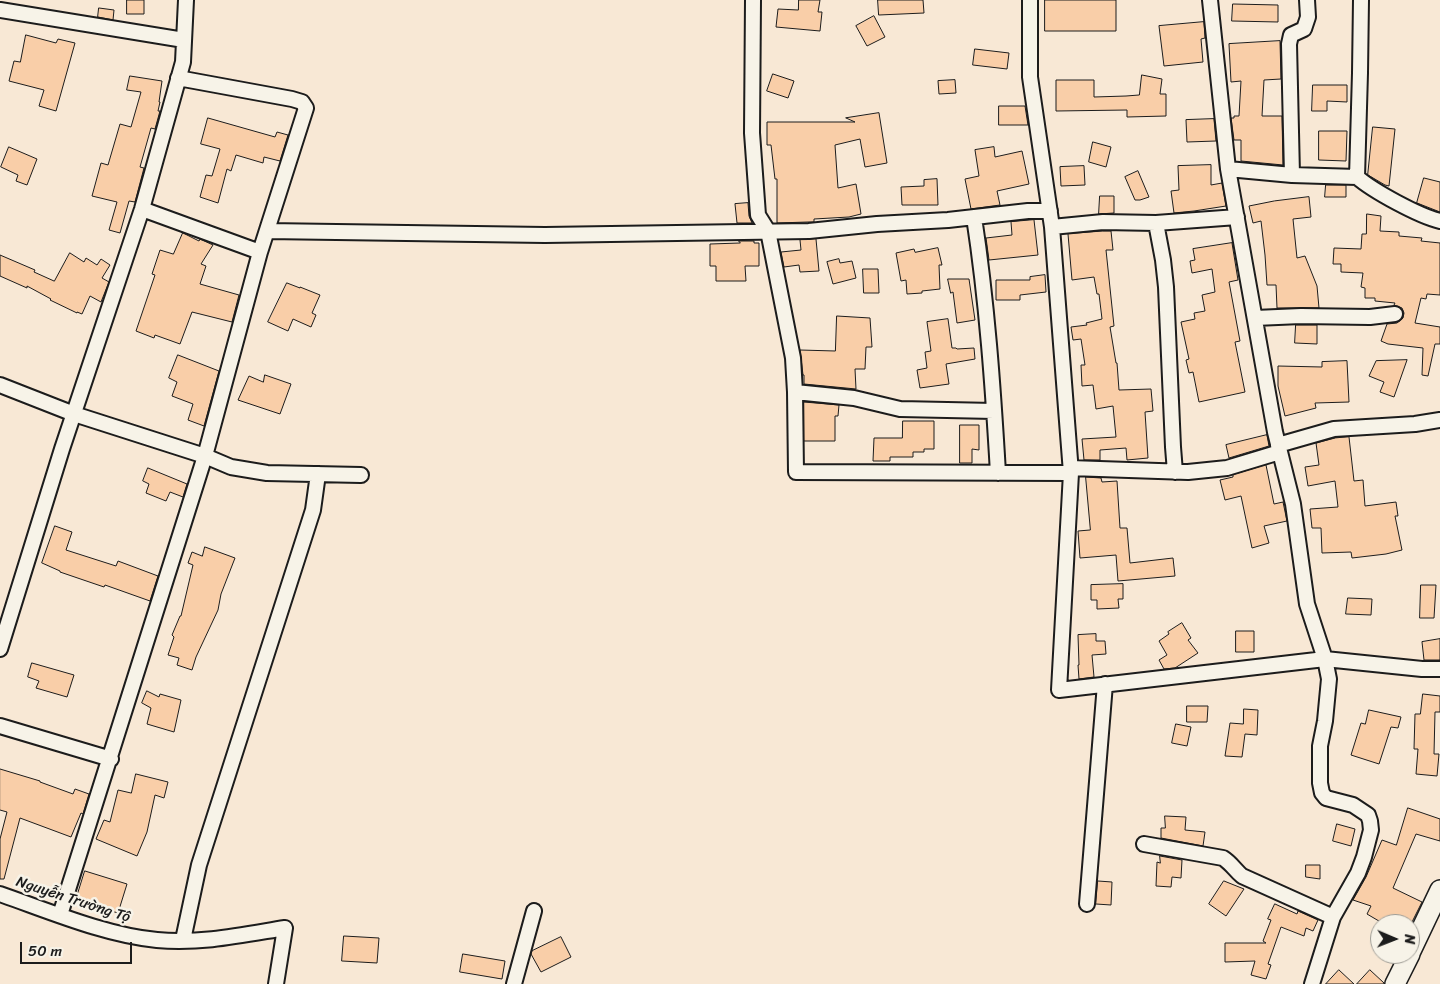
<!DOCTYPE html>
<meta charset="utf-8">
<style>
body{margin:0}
#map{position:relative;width:1440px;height:984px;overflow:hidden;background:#f8e8d5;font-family:Sriracha,sans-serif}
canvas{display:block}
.north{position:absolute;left:1370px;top:914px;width:50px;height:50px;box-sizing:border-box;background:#f7f3e8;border:1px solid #9f9d96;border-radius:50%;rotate:91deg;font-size:14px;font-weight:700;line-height:20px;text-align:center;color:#1c1c1c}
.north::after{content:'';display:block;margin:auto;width:18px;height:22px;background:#1c1c1c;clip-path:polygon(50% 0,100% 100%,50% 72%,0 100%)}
.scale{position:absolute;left:20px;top:942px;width:112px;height:22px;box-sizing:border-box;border:2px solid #1c1c1c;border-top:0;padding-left:6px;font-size:15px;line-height:18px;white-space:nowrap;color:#1c1c1c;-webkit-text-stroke:4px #f7f3e8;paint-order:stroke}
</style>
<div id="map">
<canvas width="1440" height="984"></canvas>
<div class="north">N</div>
<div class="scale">50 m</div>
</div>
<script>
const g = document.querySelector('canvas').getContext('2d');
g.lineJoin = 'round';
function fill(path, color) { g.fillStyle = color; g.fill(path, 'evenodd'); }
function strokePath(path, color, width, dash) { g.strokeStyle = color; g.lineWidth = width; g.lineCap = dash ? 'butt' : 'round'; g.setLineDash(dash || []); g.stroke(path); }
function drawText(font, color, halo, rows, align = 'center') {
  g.font = font + ' Sriracha,sans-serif'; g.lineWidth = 5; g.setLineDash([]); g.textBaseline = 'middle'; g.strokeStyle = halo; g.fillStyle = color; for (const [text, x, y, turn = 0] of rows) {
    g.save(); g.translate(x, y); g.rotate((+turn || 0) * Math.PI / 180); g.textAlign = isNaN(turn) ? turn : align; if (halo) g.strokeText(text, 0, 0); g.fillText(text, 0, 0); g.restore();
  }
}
const building = new Path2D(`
 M127,0H144V14H127Z
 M799,0H820L818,12H822L820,31L776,27L778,9L798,10Z
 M878,0H923L924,13L879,15Z
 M1045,0H1116V31H1045Z
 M1233,4L1278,5V22L1232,21Z
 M99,8L114,10L113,20L98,17Z
 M874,16L885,37L867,46L856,26Z
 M1204,22L1205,38L1201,39L1203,62L1164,66L1159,26Z
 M26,35L56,43L58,39L75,43L56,111L39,106L44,90L9,81L14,61L20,62Z
 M1280,41L1281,79L1264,80L1262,116H1282L1283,165L1241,161V140H1234L1231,118H1234V116H1239L1241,81L1231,82L1229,44Z
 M975,49L1009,53L1007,69L973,65Z
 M773,74L794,81L788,98L767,91Z
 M1142,75L1162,79L1160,94H1166V116L1127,117V110L1056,111V80H1094V97L1126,96L1139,95Z
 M130,76L162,81L159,102H160L158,111H160L155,129L151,128L140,167L144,168L135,202L129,201L120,233L109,230L117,202L92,196L101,163L108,165L120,124L131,127L141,92L127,90Z
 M955,80L956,93L939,94L938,81Z
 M1313,85H1347V102L1327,101V111H1312Z
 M999,106H1025L1028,125H999Z
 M879,113L887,163L865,167L860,139L835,145L838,188L856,184L861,214L849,217L814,219V222H808L777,223V179H775L771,145H767V122H855L846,118Z
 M208,118L275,137L277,132L288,135L280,161L264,157L263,163L236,155L231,171L227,169L218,203L200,197L206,175L212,176L220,149L201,144Z
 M1214,119L1216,141L1187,142L1186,120Z
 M1373,127L1395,129L1389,186L1385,185L1368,175Z
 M1319,131H1347L1346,161L1319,160Z
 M1093,142L1111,147L1106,167L1089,162Z
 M9,147L37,159L27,185L16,181L18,175L1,167Z
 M994,147L995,157L1022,151L1029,184L997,191L1000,205L971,209L965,179L979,176L975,150Z
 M1211,165V185L1222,183L1226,206L1194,211L1174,213L1171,191L1179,190L1178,166Z
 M1084,166L1085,185L1061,186L1060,167Z
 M1138,171L1149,197L1140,200H1135L1125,177Z
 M1424,178L1440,182V212L1417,203Z
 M937,179L938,205H902L901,187L924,186V180Z
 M1326,185H1346V197H1325Z
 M1100,196H1114V213L1099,214Z
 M1309,197L1311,217L1293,219L1297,258L1305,256L1317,286L1319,308H1277L1276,285H1267L1265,255L1261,221L1253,223L1249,206L1274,201Z
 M748,203L749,216L752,223H737L735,204Z
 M1367,214L1381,216L1380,231L1399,232V236L1422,238L1421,241L1440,243V295L1427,294L1426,299L1421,298L1415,323L1440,327V344H1435L1428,376L1422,375L1423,348L1388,344L1381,341L1387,324L1397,323L1403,318L1404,313L1402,308L1394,305L1395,303L1375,301V298H1365V288L1361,287L1363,273L1341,272V264H1333L1334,248L1361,249L1362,234H1366Z
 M1034,220L1038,255L989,260L986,238L1012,235L1011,222Z
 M1103,231H1111L1113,250H1106L1114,326L1110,327L1116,363H1117L1119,390L1151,389L1153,411L1145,412L1148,458L1127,460L1126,448L1100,450V460H1084L1082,439L1116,437L1113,406L1096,409L1093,385L1082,386L1081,365H1085L1081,339L1073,340L1071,327L1087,325L1086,323L1102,319L1099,294H1097L1094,277L1072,280L1068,234Z
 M183,233L199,241L200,239L213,245L201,264L206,266L200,284L239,295L232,322L192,312L180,344L155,335L154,338L136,331L155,275L152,274L160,250L173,254Z
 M816,239L819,271L800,272L799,265L784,267L781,252L801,250L800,240Z
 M739,241H754V243H759V266H745L746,281H716V266H710V244L740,243Z
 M1232,243L1238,280L1229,282L1240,341L1235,342L1245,392L1199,402L1193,372L1189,373L1186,360L1189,359L1181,322L1195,319L1194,313L1205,311L1202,295L1215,292L1212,269L1192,273L1190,261L1195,260L1193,249Z
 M938,248L942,265H939L940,289L922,291V293L907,294L906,280L901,281L896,253L914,249L915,252Z
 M70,253L84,262L86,258L97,265L101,259L110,265L102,278L109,282L101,302L90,296L82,314L77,312V313L50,300L51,299L27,286V288L0,276V255L35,270L34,272L54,281Z
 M839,259L840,263L852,261L856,278L833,284L827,262Z
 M863,269H878L879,293H864Z
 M1045,275L1046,292L1020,295V300H996V280H1030V277Z
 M948,279H969L975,320L957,323L953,292L951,293Z
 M287,283L300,288V287L320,295L312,313L316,315L311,327L293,319L288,331L268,322Z
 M837,316L870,318L872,347H866L865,369H855L856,389L804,384V375H803L800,350L835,351Z
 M948,319L952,348H956L957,349L974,348L975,359L946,364L949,384L920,388L917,370L927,368L925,352L931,351L927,322Z
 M1296,325H1317V344L1295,343Z
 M178,355L219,371L204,426L188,420L193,404L172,396L177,382L169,378Z
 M1407,360L1394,397L1380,392L1384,382L1369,376L1376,361Z
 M1347,361L1349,402L1315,403L1316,408L1285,416L1278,386V366L1322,367V362Z
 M265,375L291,384L280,414L238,400L249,376L263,382Z
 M804,402L839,405L838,416H835V441H804Z
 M903,421H934V449H924V452H913V457H890V461H873L874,438H902Z
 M960,425H979V450L972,449V463H960Z
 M1267,435L1269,446L1229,458L1226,445Z
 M1349,437L1354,481L1363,480L1365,506L1396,502L1398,516H1395L1402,550L1386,554L1352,558L1351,552L1322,553L1321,528H1312L1310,509L1338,507L1335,481L1308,486L1305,467L1319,465L1316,443L1335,438Z
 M1266,465L1274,504L1283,502L1287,521L1264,526L1269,543L1252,548L1241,496L1225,500L1220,480L1233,477V475Z
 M148,468L187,484L183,497L170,492L166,501L146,493L149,484L143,481Z
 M1086,477L1101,478L1102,482L1117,481L1120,528H1127L1130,563L1173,558L1175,576L1118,581L1116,555L1080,558L1078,531L1090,530Z
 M55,526L72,532L66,550L116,566L118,561L158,576L150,601L105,585L104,587L60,572V571L42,563Z
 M205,547L235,558L221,594L218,610L196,657L192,670L177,665L179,658L168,655L174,637L172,635L180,616H181L193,565L188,563L192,552L202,556Z
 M1123,584V599H1118L1119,608L1097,609V600H1091V585Z
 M1421,585H1436L1434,618H1420Z
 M1348,598L1372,599L1371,615L1346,614Z
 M1182,623L1191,638L1188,640L1198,653L1175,668L1164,669L1159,660L1167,655L1159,641L1169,634L1168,632Z
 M1236,631H1254V652H1236Z
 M1096,634V641H1105L1106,654L1092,655L1094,677L1079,679L1078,665H1079L1078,635Z
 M1440,639V660H1424L1422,642Z
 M32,663L74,675L67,697L36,688L39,681L28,677Z
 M147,691L159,697L160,694L181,700L174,732L147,724L151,708L142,703Z
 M1423,694L1440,696V712H1435L1434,754H1439L1437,776L1416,774L1418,749H1414L1415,714H1420Z
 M1187,706H1208L1207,722H1187Z
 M1244,709L1258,710L1257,735L1245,734L1242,757L1225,756L1230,723L1243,724Z
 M1369,710L1401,717L1398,728L1391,727L1379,764L1351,755L1361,723L1365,724Z
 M1176,724L1191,727L1187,746L1172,743Z
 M0,769L40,781V782L73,794L75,789L89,794L83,814L81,813L71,837L20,818L4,879H0V839L7,812L0,810Z
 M136,774L168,782L164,798L155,795L147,832L137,856L96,839L104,820L110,822L118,790L131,793Z
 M1408,808L1440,819V841L1416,834L1393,888L1422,902L1411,924H1384L1367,914L1371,906L1353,900L1366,877L1382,840L1396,845Z
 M1165,816L1186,817L1185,830L1205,832L1203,846L1161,838V828H1165Z
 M1337,824L1355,829L1351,846L1333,841Z
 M1160,856L1182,860L1181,878L1172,877L1171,887L1156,886L1157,862L1160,863Z
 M1306,865H1320V879L1306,877Z
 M85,871L127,884L118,913L76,900Z
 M1098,881L1112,882L1111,905L1096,904Z
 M1224,881L1244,889L1226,916L1209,904Z
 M1275,904L1297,914L1298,911L1318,920L1313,931L1306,928L1304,936L1281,927L1268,964L1271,965L1266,979L1251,975L1255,961L1225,962V943H1266L1263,941L1271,920L1268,919Z
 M344,936L379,938L377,963L342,961Z
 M561,937L571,957L541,972L531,954L532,951Z
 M463,954L505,961L502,979L460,972Z
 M1339,970L1354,984H1326Z
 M1370,970L1384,983V984H1357Z`);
const street = new Path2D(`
 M753,0L752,133L758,215L768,231L793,358L795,392L796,472L1071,473
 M1030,0V77L1052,227L1103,222L1156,223L1237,217
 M1210,0L1228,169L1275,432L1293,504L1307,604L1325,659L1422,669H1440
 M0,10L184,40
 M1228,169L1292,175L1357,177L1360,73L1361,0
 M1292,175L1289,44L1291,35L1304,29L1308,17L1307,0
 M1357,177C1373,191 1419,216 1440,221
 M142,209L260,252
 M974,217C987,302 993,387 998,473
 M1156,223L1163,260L1166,287L1173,447L1175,472
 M1052,227L1071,473L1059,690L1325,659L1329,679L1325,721L1320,746V783L1322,793L1326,798L1353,805L1368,815L1370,821L1371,830L1364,857L1358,873L1333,917L1312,984
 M267,231L545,235L809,231L877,224L948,220L1028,211H1050
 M1255,318L1301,316L1370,317L1395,314
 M0,385L74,414L205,456L231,467L267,473L361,475
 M795,392L854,398L900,409L994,411
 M1278,445L1334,429L1415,424L1440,420
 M1070,468L1188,472L1227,468L1280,452
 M0,649L62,449L142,209L183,62L186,0
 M0,726L111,759
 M1144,844L1223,858C1231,863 1235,870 1242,876L1333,917
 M0,894C49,911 105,935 157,940C201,944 242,935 285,928L276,984
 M1087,904L1105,684
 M60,915L205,456L260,252L306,108L302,102L292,99L178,78
 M183,940L199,865L313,510L318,474
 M514,984L534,911`);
const secondary = new Path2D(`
 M1410,953L1440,890
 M1395,984L1410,954`);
const streetNames = [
 ["Nguyễn Trường Tộ",73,900,18]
];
fill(building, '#f9cea8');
strokePath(building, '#1c1c1c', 1);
strokePath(street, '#1c1c1c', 18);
strokePath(secondary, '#1c1c1c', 22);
strokePath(street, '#f7f3e8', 14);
strokePath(secondary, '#f7f3e8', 19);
drawText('15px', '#1c1c1c', '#f7f3e8', streetNames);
</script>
